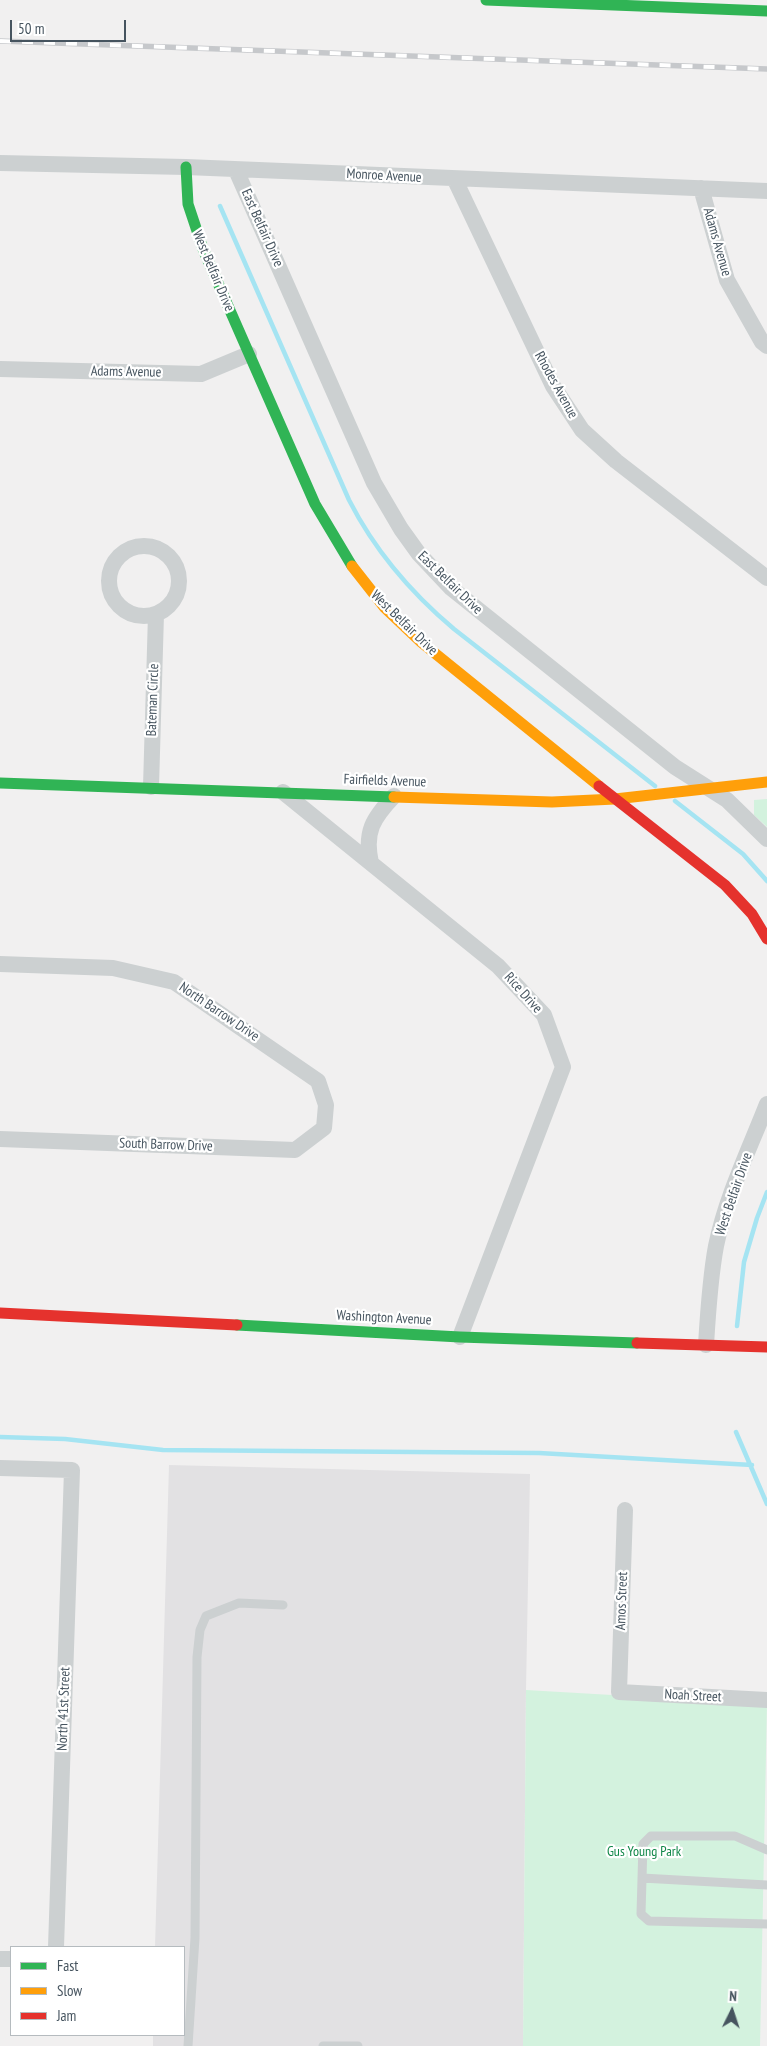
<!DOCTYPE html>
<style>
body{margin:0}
#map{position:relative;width:767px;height:2046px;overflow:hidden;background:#f1f0f0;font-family:"PT Sans Narrow",sans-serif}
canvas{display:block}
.legend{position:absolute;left:10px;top:1946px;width:175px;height:90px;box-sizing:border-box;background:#fff;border:1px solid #b5bbbf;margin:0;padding:6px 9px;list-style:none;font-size:15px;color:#46545f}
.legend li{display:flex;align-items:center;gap:10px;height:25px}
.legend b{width:25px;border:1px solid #b5bbbf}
.north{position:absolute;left:707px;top:1986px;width:50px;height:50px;-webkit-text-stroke:4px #fff;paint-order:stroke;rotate:4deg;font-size:14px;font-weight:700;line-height:20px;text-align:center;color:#46545f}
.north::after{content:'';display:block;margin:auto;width:18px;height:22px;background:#46545f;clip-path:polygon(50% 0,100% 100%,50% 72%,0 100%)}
.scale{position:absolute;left:10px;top:20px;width:116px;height:22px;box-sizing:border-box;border:2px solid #46545f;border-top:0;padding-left:6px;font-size:15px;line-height:18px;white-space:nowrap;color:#46545f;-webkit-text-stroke:4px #fff;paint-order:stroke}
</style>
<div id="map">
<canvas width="767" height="2046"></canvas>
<ul class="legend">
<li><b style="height:6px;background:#30b455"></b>Fast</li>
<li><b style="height:6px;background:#ff9f0a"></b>Slow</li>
<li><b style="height:6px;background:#e5322d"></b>Jam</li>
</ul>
<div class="north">N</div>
<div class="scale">50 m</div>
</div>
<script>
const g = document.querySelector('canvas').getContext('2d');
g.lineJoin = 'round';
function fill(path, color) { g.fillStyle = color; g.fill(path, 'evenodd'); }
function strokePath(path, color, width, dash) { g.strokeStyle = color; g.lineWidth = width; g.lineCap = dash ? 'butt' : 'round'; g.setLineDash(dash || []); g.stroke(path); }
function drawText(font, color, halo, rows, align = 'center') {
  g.font = font + ' "PT Sans Narrow",sans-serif'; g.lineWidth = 4.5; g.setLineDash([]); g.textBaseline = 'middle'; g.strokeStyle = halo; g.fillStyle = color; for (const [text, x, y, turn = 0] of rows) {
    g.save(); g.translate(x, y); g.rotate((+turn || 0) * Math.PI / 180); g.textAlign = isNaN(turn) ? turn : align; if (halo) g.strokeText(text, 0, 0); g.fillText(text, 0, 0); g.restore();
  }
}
const education = new Path2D(`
 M169,1465L530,1474L526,1690L523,2046H153V2035H184V1947H155Z`);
const green = new Path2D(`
 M767,799V827L754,815V800Z
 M526,1690L767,1704L760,2046H523Z`);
const stream = new Path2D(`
 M220,206L349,500C375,551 410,592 454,629L655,786
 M675,801L743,854L767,881
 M737,1326L744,1262L757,1218L767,1192
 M736,1432L767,1504
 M0,1437L65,1439L163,1450L539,1453L752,1465`);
const lane = new Path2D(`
 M767,1850L735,1836H651L643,1844L641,1914L649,1921L767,1924
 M642,1878L767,1885
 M188,2046L195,1938L197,1657L200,1630L206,1616L239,1603L283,1605
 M323,2046H358`);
const street = new Path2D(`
 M0,163L186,167L767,191
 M236,170L374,483L401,529L419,554L451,588L675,767L727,800L767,839
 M455,180L553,386L582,430L616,461L767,578
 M701,188L727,280L762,342L767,346
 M0,369L201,374L249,354
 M109 581a35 35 0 1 1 70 0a35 35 0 1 1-70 0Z
 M151,787L156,614
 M283,792L498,966L544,1015L563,1067L460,1337
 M371,863C364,832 373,818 394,796
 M0,964L113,968L174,982L318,1081L326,1105L324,1128L295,1150L0,1139
 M706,1345C708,1312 710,1278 716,1246C726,1197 749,1150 767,1104
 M0,1468L72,1470L56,1947
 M625,1510L619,1692L767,1700
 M0,1959H11`);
const fast = new Path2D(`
 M486,0L767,11
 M186,167L188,204L203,249L315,504L352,566
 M0,783L394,797
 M237,1325L460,1337L637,1343`);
const slow = new Path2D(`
 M352,566L385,608L421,642L599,786
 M394,797L552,802L615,799L767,782`);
const jam = new Path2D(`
 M599,786L725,885L752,914L767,939
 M0,1313L237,1325
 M637,1343L767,1347`);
const rail = new Path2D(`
 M0,41L767,69`);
const streetNames = [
 ["Monroe Avenue",384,176,3],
 ["East Belfair Drive",262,228,66],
 ["Adams Avenue",717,242,74],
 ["West Belfair Drive",213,271,67],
 ["Adams Avenue",126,372,1],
 ["Rhodes Avenue",556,385,61],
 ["East Belfair Drive",450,583,44],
 ["West Belfair Drive",404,623,44],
 ["Bateman Circle",153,700,-88],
 ["Fairfields Avenue",385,781,2],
 ["Rice Drive",523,993,48],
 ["North Barrow Drive",219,1012,34],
 ["South Barrow Drive",166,1145,2],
 ["West Belfair Drive",734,1194,-71],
 ["Washington Avenue",384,1318,3],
 ["Amos Street",622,1601,-88],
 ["Noah Street",693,1696,3],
 ["North 41st Street",64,1709,-88]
];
const parkNames = [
 ["Gus Young Park",644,1852]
];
fill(education, '#e2e1e3');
fill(green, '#d3f2de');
strokePath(stream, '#a5e4f2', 4.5);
strokePath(lane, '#ccd0d1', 9);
strokePath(street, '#ccd0d1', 16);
strokePath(fast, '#30b455', 11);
strokePath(slow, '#ff9f0a', 11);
strokePath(jam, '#e5322d', 11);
strokePath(rail, '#c6c8cb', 5.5);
strokePath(rail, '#fff', 4, [11]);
drawText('14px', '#46545f', '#fff', streetNames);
drawText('14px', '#108748', '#fff', parkNames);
</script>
